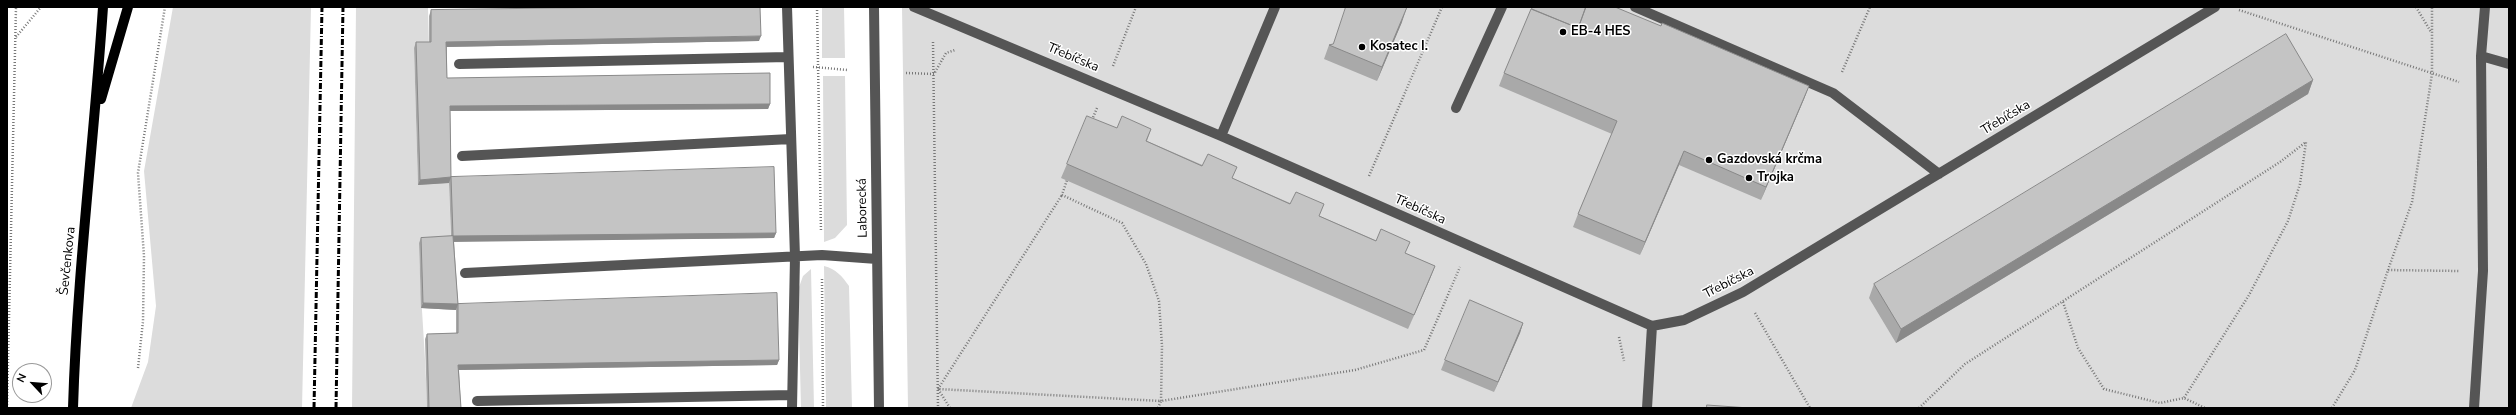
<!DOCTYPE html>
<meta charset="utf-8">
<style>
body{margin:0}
#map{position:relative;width:2516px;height:415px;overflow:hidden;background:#fff;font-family:"Nunito Sans",sans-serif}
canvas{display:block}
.frame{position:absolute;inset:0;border:8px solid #000;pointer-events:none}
.north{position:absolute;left:12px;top:363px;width:40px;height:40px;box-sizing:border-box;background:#fff;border:1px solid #999;border-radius:50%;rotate:296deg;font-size:11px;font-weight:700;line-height:16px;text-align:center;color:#000}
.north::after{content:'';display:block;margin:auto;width:14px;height:18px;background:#000;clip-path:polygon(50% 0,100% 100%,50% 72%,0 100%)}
</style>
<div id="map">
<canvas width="2516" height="415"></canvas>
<div class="frame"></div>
<div class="north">N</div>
</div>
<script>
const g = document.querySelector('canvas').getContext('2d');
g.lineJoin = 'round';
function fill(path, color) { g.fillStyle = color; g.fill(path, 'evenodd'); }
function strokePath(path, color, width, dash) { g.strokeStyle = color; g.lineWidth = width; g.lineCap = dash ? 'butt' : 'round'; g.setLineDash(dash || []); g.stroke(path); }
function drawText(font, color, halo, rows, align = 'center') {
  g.font = font + ' "Nunito Sans",sans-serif'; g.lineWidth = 3; g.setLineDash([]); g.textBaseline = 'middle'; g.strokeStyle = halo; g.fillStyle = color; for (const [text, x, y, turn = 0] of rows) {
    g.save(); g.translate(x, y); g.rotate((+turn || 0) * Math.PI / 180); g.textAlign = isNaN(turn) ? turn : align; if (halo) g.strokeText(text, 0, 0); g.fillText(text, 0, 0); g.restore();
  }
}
const green = new Path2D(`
 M173,7H311L302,408H131L148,362L156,306L144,171Z
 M356,7H428L429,47L414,48L418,185L449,183L451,242L419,243C420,299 426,353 427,408H352Z
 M822,7H844L845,58H822Z
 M902,7H2509V408H908Z
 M823,76H845L847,225L835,238L824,242Z
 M824,266C836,269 842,276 849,286L852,408H826Z
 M811,269L814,408H801L798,290L803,276Z`);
const path = new Path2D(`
 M817,7L821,232
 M2416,7L2431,32
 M2239,10L2459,82
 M16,37L41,7
 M933,42L938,408
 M1113,66L1136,7
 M813,67L848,70
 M1842,72L1870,7
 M906,73L934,74L946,53L955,50
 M1092,120L1097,108
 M1369,176L1442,7
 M2388,270L2412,202L2432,74V7
 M822,279L823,408
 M2063,302L2078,348L2104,389L2160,403L2184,398L2205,408
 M1755,313L1810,408
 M1619,337L1624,361
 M138,368L143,321L144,256L138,173L165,7
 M938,389L1062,195
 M7,408L16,7
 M950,408L938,389L1161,401L1162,346L1159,301L1146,264L1122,223L1062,195L1067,180
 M1158,408L1161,401L1355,370L1424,350L1460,267
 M1919,408L1965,364L2280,162L2306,142L2300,184L2288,221L2249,295L2184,398
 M2332,408L2355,370L2388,270L2459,271`);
const minor = new Path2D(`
 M787,7L795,257L792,408
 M874,7L879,408
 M914,7L1221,136L1652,326L1684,320L1743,292L2215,7
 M1635,7L1833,93L1939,174
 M2481,56L2509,64
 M459,64L788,57
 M1456,108L1502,7
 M1221,136L1275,7
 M462,156L791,139
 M465,273L822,255L877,259
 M477,401L792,395
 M1647,408L1652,326
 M2474,408L2483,271L2481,56L2485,7`);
const major = new Path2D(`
 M101,99L128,7
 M73,408C77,274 94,141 103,7`);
const rail = new Path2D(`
 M314,408L322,7
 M336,408L343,7`);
const wall = new Path2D(`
 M431,10L759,41L447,47V78L770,104L768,109L450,111L451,177L776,233L774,238L454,241L458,304L779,360L777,365L459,370L461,408H427L425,339L427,334L456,333V310L421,308L419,243L421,238L451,236L449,183L418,185L414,48L416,42H429V16Z
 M1402,22L1377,81L1324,59L1329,45Z
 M1660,26L1809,86L1804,99L1761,200L1679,165L1640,255L1573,227L1578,214L1612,134L1499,86L1504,73Z
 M2313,80L2308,94L1896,343L1869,298L1874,284Z
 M1117,128L1151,129L1147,141L1435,266L1429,281L1408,329L1061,178L1067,164Z
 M1523,323L1520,333L1494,392L1441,370L1445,360Z`);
const shadedWall = new Path2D(`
 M1407,7L1402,22L1377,81L1382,67Z
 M761,36L759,41L444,47L446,42Z
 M2313,80L2308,94L1896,343L1901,329Z
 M1809,86L1804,99L1761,200L1766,187Z
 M770,104L768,109L448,111L450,106Z
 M1684,151L1679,165L1640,255L1645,242Z
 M451,177L449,183L418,185L420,180Z
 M776,233L774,238L451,242L453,236Z
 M1435,266L1429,281L1408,329Z
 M423,303L458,304L456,310L421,308Z
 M1523,323L1520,333L1494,392L1498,382Z
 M779,360L777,365L456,370L458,365Z`);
const building = new Path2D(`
 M634,7H760L761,36L446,42L447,78L770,73V104L450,106L451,177L420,180L416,42H431V10Z
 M1346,7H1407L1382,67L1329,45L1333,44Z
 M1532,7H1586L1578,28L1532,9Z
 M1586,7H1615L1661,26L1662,23L1809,86L1766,187L1684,151L1645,242L1578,214L1617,121L1504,73L1531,9L1578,28Z
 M2286,34L2313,80L1901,329L1874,284Z
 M1087,116L1117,128L1122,116L1151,129L1146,141L1202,166L1208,154L1237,167L1232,178L1290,204L1296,192L1324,204L1319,216L1376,241L1381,229L1410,242L1405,253L1435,266L1414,315L1067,164Z
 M774,167L776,233L453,236L451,177Z
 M453,236L458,304L423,303L421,238Z
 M777,293L779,360L458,365L461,408H429L427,334L458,333V304Z
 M1470,300L1523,323L1498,382L1445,360Z
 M1707,405L1749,408H1707Z`);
const markers = [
 [1563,32,4,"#000"],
 [1362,47,4,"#000"],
 [1709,160,4,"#000"],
 [1749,178,4,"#000"]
];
const poiNames = [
 ["EB-4 HES",1571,32],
 ["Kosatec I.",1370,47],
 ["Gazdovská krčma",1717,160],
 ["Trojka",1757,178]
];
const streetNames = [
 ["Třebíčska",1073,58,23],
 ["Třebíčska",2006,118,-31],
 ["Laborecká",863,208,-91],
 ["Třebíčska",1420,210,24],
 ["Ševčenkova",68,261,-84],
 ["Třebíčska",1729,283,-27]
];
fill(green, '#dcdcdc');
strokePath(path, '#777', 2.5, [1, 2]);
strokePath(minor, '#555', 10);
strokePath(major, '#000', 10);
strokePath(rail, '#000', 3, [6, 2, 1, 2]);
fill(wall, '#a9a9a9');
fill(shadedWall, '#898989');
fill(building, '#c4c4c4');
strokePath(building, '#898989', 1);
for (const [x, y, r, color] of markers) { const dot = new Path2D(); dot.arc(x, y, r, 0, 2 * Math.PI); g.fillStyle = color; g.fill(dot); strokePath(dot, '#fff', 1.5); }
drawText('bold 13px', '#000', '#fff', poiNames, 'left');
drawText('13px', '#000', '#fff', streetNames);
</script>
